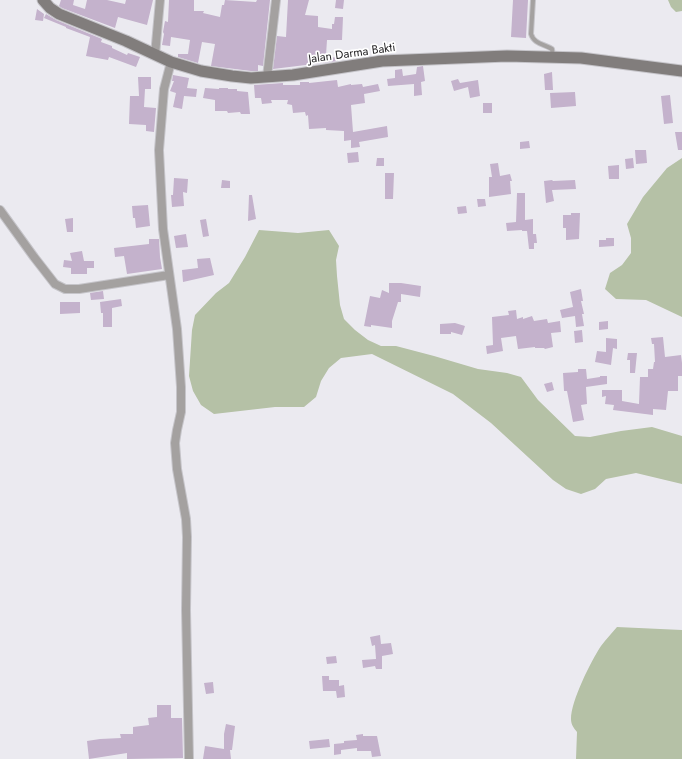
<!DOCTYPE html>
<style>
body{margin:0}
canvas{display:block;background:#ebeaf0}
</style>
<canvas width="682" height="759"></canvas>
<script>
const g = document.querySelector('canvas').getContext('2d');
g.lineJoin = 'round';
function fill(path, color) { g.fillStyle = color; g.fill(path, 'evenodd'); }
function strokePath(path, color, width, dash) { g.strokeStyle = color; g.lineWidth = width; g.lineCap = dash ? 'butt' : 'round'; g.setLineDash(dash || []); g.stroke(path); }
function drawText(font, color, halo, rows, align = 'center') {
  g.font = font + ' Jost,sans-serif'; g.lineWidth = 3.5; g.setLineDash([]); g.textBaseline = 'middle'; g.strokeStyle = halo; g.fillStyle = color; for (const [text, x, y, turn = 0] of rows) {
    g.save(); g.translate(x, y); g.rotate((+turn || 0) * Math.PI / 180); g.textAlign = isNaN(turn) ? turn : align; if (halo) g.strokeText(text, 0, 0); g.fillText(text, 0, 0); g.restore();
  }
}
const forest = new Path2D(`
 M668,0H682V11L676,12L671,7Z
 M682,158V317L646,300L616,299L605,289L610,273L622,265L631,253V238L627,224L643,197L667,168Z
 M259,230L298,233L329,230L339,246L336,260L337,276L340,305L344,319L355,330L368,340L381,346H396L434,356L478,369L507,373L521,377L538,400L575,436L590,437L621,431L652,427L682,436V484L636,473L606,479L595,489L581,494L566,489L553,480L491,423L453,394L372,354L341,358L329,368L321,381L316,397L304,407H275L214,414L201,405L193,391L189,376L192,330L195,315L216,293L229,283L245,257Z
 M617,627L682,630V759H576L577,732C574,728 571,725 571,719C571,701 591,661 601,646C606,639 612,633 617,627Z`);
const building = new Path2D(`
 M61,0H74L73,5L85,9L87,0H107L125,4L126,0H153L147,25L118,17L115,28L62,8L59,6Z
 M169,0H194V11H204L203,13L220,17L222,5H224L225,0L256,2L257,0H270L263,66L258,65V71H251L211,66L215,44L202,42L198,63L178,57V54H188L190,40L171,37L170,46L162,45L164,34L163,32L165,21L168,22Z
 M288,0H309L305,15L318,16V27L332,29V24H334L335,17H343L342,40H327L326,55H327V58L338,57V61L273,69L277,36L286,37Z
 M336,0H344L343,9L335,8Z
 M513,0H528L526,38L511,37Z
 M37,9L44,14L43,21L35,20Z
 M46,14L56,20L102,39L101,42L112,46V48L127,55L128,53L140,57L136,67L109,57L108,60L86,56L90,37L66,28V27L44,18Z
 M423,66L425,81L421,82L422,95L414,96V84L388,86L387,79L395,78V70L402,69L403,76L416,74L417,67Z
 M552,72L553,90H545L544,74Z
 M173,75L189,78L187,88L197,89L196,97L184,96L182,109L173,107L176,93L170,91L174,81H172Z
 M138,77H151V89H145L144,107L156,108L154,132L146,131V125L129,124L130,96H139Z
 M458,79L460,83L478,80L480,96L470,98L468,87L454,91L451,81Z
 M337,80L338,87L351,84V85L362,84L363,87L378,84L380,91L364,94L365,103L351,105L353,132L387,126L388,137L359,142L360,147L351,148V140L344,141V131L326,130V128L309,129L308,115L306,116L305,112L293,113L292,105L287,104L288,100H271L272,103L262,104L261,98H255L254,85L283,83V85H300V82H309V83Z
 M205,88L219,89V88H228V89H237V91L248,92L250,114H241L240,112L228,113L227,111H215V100L203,98Z
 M575,92L576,106L551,108L550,93Z
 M670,95L673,123L664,124L661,96Z
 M483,103H492V113H483Z
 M675,132H682V150H678Z
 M529,141L530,148L520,149V142Z
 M635,150H646L647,163L636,164Z
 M358,152L359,162L348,163L347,153Z
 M377,158H384V166H376Z
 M633,158L634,168L626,169L625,159Z
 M498,163L500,176L510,174L512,181H510L511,194L489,197V177H492L490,164Z
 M619,165V179H609L608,166Z
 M385,173H394L393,199H385Z
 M174,178L188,179L187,193L183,192L184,206L172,207L171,195H173Z
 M222,180L230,181V188H221Z
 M552,180L553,181L575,180L576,189L552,190L554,201L546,203L544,181Z
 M517,193H525V220L533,219V234H536L537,243H534V249H529L527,231H522V230L507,231L506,223L516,222Z
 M249,195H252L256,219L248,221Z
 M477,199H485L486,206L478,207Z
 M148,205L150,226L136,228L135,218H133L132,206Z
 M466,206L467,213L458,214L457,207Z
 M571,213H580L579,239L566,240V228H563V215H571Z
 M73,218V232H67L65,219Z
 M206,219L209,236L203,237L200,220Z
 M186,234L188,247L176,248L174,236Z
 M606,238H614V246L599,247V240H606Z
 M149,239H159L160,257L162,269L127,274L124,256L115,257L114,248L149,244Z
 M82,251L84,261H94V268H87V274H71V268L63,267L64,260L72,261L70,253Z
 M210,258L214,275L183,282L182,270L198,268L197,259Z
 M389,283H401L421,286L420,297L401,294V302H398L392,321V328L371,325V327L364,326L370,296L380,298L382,290L389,293Z
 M581,289L583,301H581L584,314H582L584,326L576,327L575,316L562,318L560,310L573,307L570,292Z
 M103,291L104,299L91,300L90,293Z
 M121,299L122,306L112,308V327H103V313H101L100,302Z
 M60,302H80V313L60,314Z
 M516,310L517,319L523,317V319L532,316L534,321L547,319L548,323L560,321L561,332L551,333L553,347L545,349L544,348H535V347L518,349L516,336L501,338L503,351L487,354L486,346L493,345L492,317L509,315L508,311Z
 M608,321V329L599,330V322Z
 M455,323L465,326L462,335L451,332V334H440V324Z
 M582,330L583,342L575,343L574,331Z
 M663,337L665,357L681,355L682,363V376H678V391H668L666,410L653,409V415L613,410L614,405L605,404L606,396L602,397V390H622V401L639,404L640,377H648V369H653L654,362H655L654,344H652L651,338Z
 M606,338L617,339V349L613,348L611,365L595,362L597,351L606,352Z
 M628,353H637L635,373H630V360H627Z
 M578,369H586L587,379L600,377V376H607V384L586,387L587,404L581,405L584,420L573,422L567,391H564L563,373L578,372Z
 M552,382L554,390L547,392L544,384Z
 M380,635L381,644L391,643L393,654L382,656V669H376L375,666L363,668L362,660L376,659L375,645L372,646L370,637Z
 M336,656L337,663L327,664L326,657Z
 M322,676H329V680H339V686L344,685L345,697L337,698L336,691H323Z
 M213,682L214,693L206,694L204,683Z
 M157,705H171V718H182L183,758L127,759V753L89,759L87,741L100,739L121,738L120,734H133V727L149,725L148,718L157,717Z
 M226,724L235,726L232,750H230L231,759H203L205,746L224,749V734Z
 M363,734V736H377L381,756L372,757L371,751H357V748L341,750V754L334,755V744L344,743V741L357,740L356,735Z
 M329,739L330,747L310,749L309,741Z`);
const lane = new Path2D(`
 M533,0L531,34C534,44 544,44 552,49L553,56`);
const street = new Path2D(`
 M155,55L160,0
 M171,62L164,89L159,150L163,229L177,329L181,387V412L177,430L175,443L177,469L186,519L187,537L186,610L189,759
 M267,77L276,0
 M0,210L34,257L55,284L65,289H79L169,275`);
const secondary = new Path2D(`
 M43,0L50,8L59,14L126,41L171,62L201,71L232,76L251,78L293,75L382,61L507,56L581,58L682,71`);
const streetNames = [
 ["Jalan Darma Bakti",352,54,-8]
];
fill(forest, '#b5c1a6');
fill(building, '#c4b2cc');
strokePath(lane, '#c6c5ca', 6);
strokePath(street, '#c6c5ca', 10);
strokePath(secondary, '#c6c5ca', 13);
strokePath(lane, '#a4a1a0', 4);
strokePath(street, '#a4a1a0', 8);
strokePath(secondary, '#817d7c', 11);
drawText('12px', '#1e1d1f', '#fff', streetNames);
</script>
